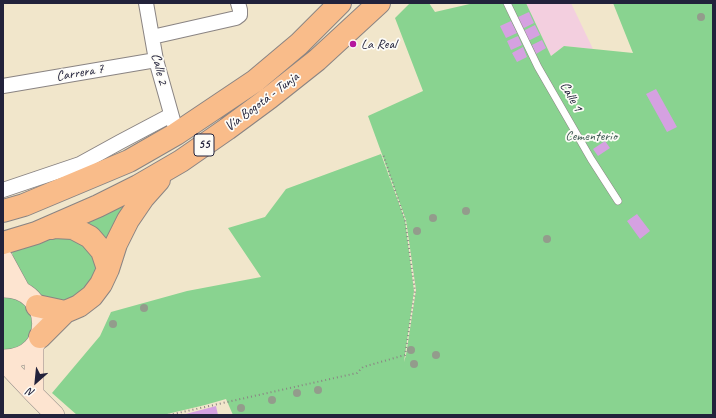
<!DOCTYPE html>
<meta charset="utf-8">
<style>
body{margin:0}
#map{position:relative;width:716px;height:418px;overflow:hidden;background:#f1e6cb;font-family:Caveat,sans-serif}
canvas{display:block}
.frame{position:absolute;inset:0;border:4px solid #22223b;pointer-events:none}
.north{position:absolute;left:16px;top:362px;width:40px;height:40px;-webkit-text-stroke:3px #fdfcf7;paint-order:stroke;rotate:207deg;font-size:11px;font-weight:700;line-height:16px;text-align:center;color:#22223b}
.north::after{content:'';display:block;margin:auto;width:14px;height:18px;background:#22223b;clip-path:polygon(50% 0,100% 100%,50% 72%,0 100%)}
</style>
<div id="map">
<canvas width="716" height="418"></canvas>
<div class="frame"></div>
<div class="north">N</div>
</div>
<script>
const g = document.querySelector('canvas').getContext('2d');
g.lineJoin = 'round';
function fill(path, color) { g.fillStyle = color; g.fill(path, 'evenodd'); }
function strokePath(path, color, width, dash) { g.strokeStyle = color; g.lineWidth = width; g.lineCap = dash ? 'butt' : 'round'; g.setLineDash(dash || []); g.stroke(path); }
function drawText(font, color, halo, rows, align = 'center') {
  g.font = font + ' Caveat,sans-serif'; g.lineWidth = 3.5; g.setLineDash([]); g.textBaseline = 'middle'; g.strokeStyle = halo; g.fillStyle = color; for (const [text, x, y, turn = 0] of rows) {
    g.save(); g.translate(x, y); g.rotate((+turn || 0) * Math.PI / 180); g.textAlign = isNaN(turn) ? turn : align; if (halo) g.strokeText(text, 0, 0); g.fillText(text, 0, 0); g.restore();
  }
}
const built = new Path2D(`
 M526,3H571L593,49L564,46L551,56Z`);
const green = new Path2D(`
 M410,3H429L435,12L474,3H526L551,56L564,46L633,53L613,3H713V415H233L226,399L205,405L163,415H77L52,393L100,336L111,312L187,291L261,277L228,228L265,217L286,189L381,154L405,220L414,291L404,362L406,355L416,290L406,220L368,116L423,91L395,18Z
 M139,194L107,242L78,220Z
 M67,234L95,250L99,270L76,298L61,304L41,297L28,284L16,266L10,246Z
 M3,294L24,299L36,325L21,349L3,352Z`);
const building = new Path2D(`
 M529,12L534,23L522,29L516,18Z
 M511,21L517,33L506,38L500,26Z
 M535,25L540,35L528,41L523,31Z
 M518,36L522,45L511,50L507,41Z
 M542,40L546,48L536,54L532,45Z
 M523,47L527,57L517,62L512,53Z
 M656,89L677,127L667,132L646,94Z
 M605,141L610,148L598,156L593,149Z
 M637,214L650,231L640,239L627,221Z
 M216,406L218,415H182Z`);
const path = new Path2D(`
 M169,415L357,373L363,367L405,355L415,291L405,220L383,154`);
const lane = new Path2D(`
 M507,3L538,67L591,159L618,201`);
const street = new Path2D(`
 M146,3L156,60L174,124
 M152,37L236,18L240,15V10L238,3
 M3,86L156,60
 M3,190L80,164L120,142L171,115`);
const secondary = new Path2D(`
 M3,258L21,291
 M3,288C54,287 55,360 3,359
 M3,361L34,394L55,415
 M34,394V346`);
const highway = new Path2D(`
 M3,211L24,205L129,161L176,134L255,81L299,44L340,3
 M51,228L54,227L73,228L90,237L102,251L108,269
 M3,243L36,233L98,206L138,186L181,161L227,129L269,98L317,60L379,3
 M37,306L65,312
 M40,337L65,312L79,306L92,296L101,284L108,269L116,244L128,220L143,198L159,180`);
const trees = [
 [701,17],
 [466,211],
 [433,218],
 [417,231],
 [547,239],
 [144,308],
 [113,324],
 [411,350],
 [436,355],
 [414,364],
 [318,390],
 [297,393],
 [272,400],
 [241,408]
];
const markers = [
 [353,44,4,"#b5179e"]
];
const shields = [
 [204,145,20]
];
const shieldNames = [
 ["55",204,145]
];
const poiNames = [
 ["La Real",361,44]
];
const streetNames = [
 ["Calle 2",159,69,76],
 ["Carrera 7",80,73,-10],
 ["Calle 1",571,97,60],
 ["Vía Bogotá - Tunja",262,102,-37]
];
const parkNames = [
 ["Cementerio",591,136]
];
fill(built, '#f3cfdf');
fill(green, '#89d390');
fill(building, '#d5a1e1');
strokePath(lane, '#8a8483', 8);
strokePath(street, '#8a8483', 16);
strokePath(secondary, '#8a8483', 20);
strokePath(highway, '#8a8483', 24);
strokePath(path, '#8a8483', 2, [1, 3]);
strokePath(lane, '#fff', 7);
strokePath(street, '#fff', 14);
strokePath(secondary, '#fde4d0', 19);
strokePath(highway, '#f9bc8a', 22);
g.fillStyle = '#939c8c';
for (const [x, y] of trees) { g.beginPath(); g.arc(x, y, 4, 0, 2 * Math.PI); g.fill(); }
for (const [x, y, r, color] of markers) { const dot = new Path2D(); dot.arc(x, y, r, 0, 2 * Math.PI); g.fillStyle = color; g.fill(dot); strokePath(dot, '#fdfcf7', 1.5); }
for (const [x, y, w] of shields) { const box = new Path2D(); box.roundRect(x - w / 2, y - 11, w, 22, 3); g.fillStyle = '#fdfcf7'; g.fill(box); strokePath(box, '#22223b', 1); }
drawText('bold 13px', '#22223b', null, shieldNames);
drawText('14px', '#22223b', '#fdfcf7', poiNames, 'left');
drawText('14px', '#22223b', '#fdfcf7', streetNames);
drawText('14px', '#466059', '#fdfcf7', parkNames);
</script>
